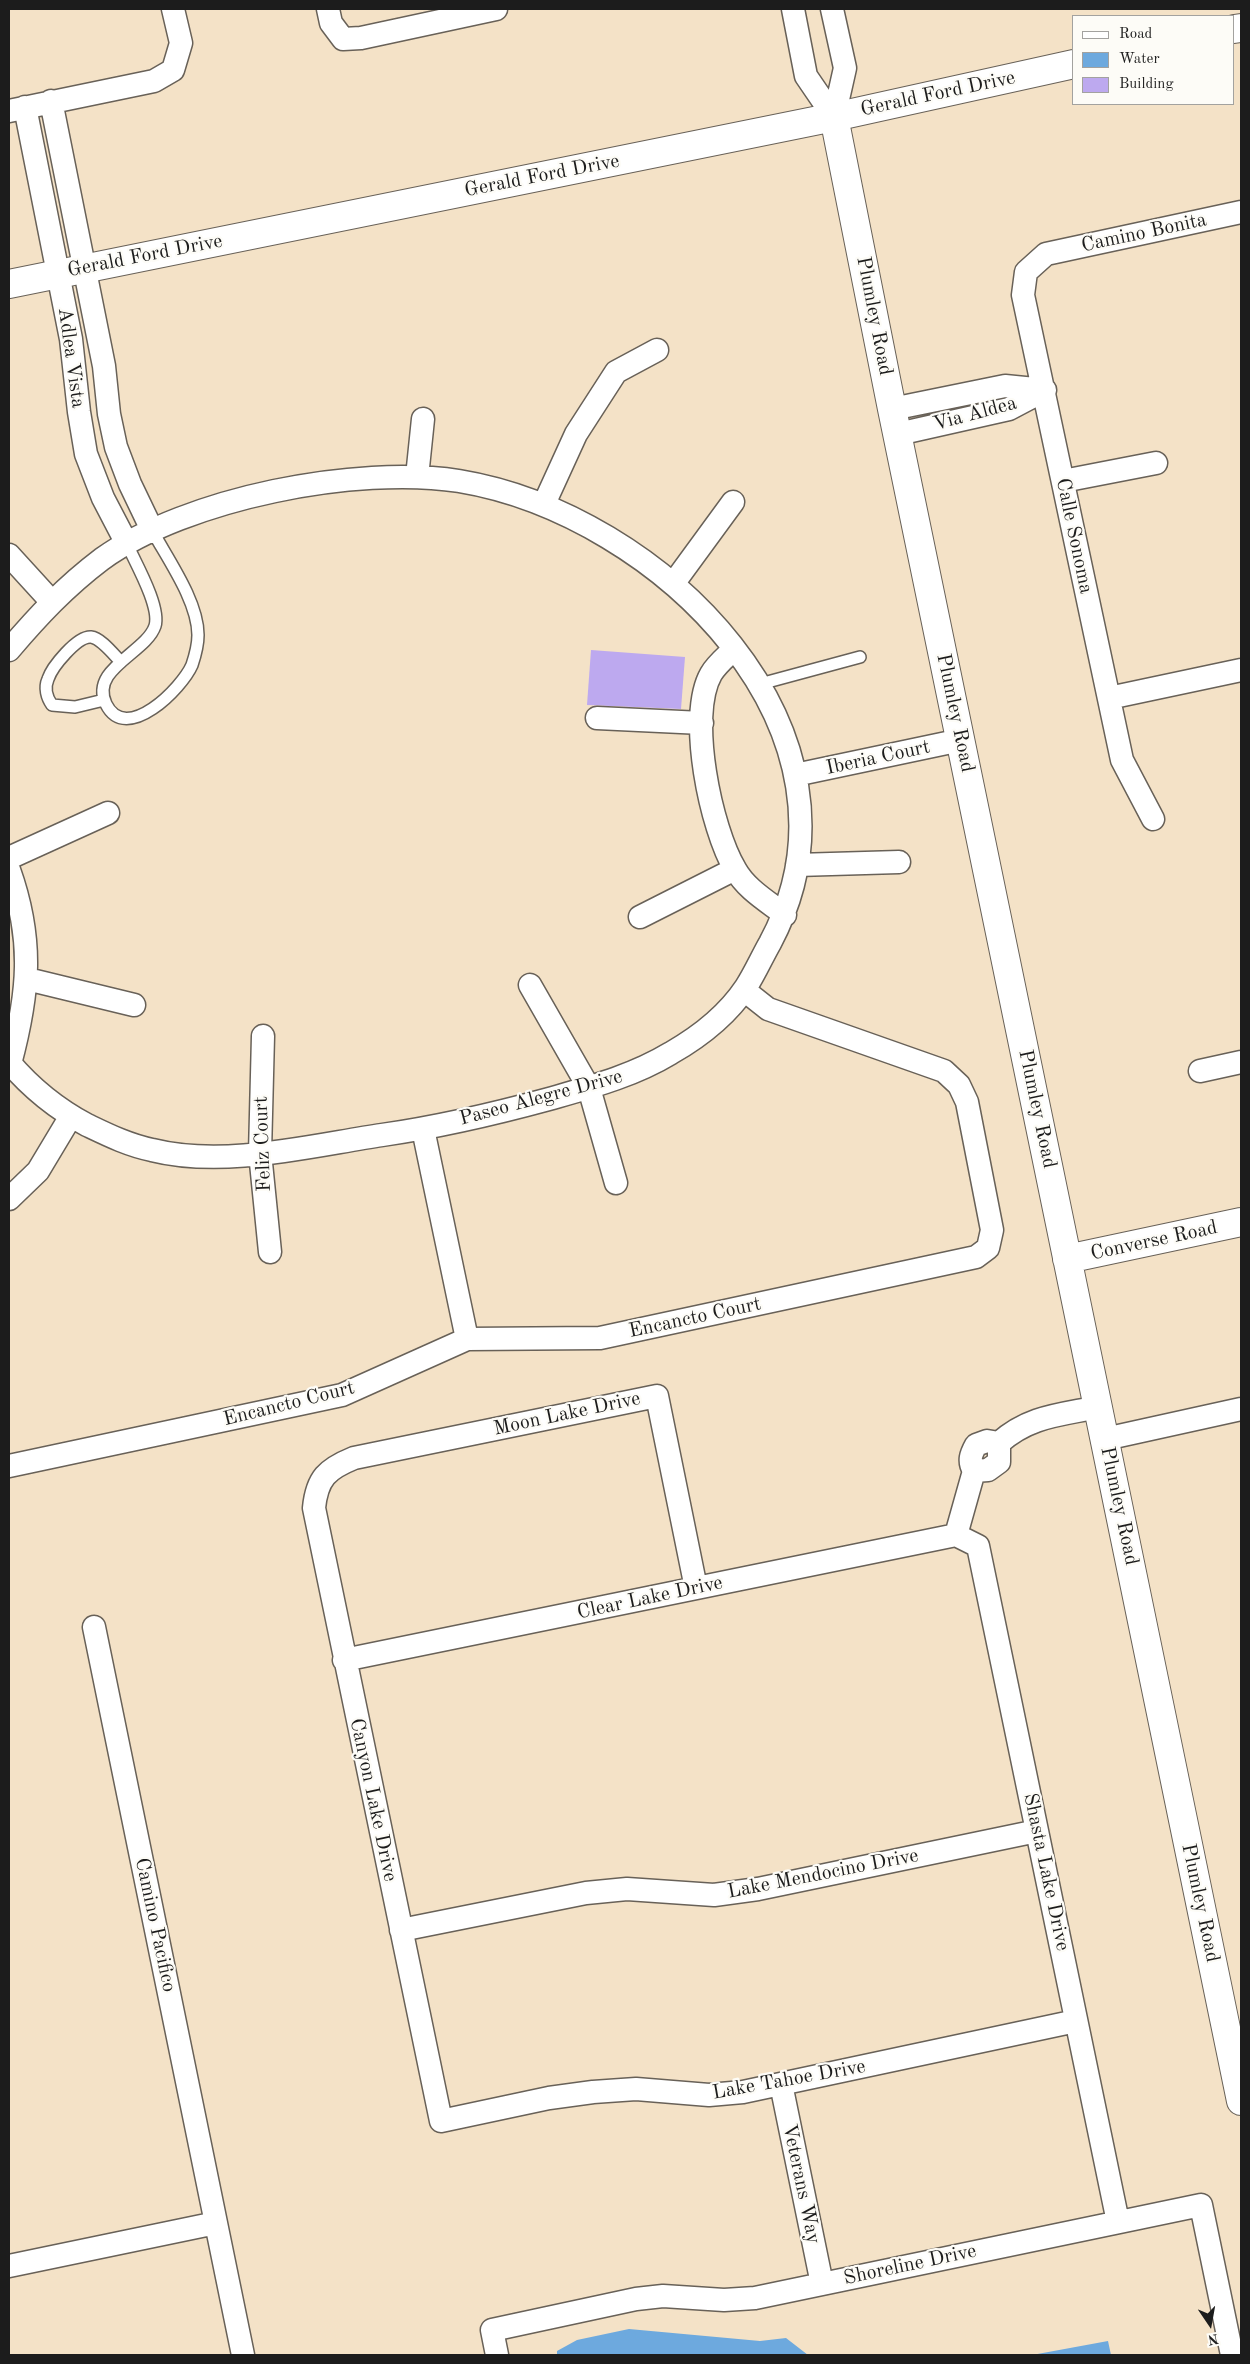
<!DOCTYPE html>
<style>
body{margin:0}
#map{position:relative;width:1250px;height:2364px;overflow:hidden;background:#f4e2c7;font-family:"Old Standard TT",serif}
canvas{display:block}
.frame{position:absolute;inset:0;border:10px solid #1c1c1c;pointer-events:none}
.legend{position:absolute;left:1072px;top:15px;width:162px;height:90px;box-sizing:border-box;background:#fdfcf7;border:1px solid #a3a29f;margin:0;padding:6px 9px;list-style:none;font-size:15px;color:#1c1c1c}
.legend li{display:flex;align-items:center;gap:10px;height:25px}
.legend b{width:25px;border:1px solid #a3a29f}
.north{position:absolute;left:1185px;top:2299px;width:50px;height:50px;-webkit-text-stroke:4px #fdfcf7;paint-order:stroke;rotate:168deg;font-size:14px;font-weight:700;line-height:20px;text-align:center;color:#1c1c1c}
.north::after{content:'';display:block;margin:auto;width:18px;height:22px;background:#1c1c1c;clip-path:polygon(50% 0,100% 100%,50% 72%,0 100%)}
</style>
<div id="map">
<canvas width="1250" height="2364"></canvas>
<div class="frame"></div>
<ul class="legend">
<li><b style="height:6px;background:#fff"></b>Road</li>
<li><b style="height:14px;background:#6da9de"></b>Water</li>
<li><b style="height:14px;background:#bda9ef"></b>Building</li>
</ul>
<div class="north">N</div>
</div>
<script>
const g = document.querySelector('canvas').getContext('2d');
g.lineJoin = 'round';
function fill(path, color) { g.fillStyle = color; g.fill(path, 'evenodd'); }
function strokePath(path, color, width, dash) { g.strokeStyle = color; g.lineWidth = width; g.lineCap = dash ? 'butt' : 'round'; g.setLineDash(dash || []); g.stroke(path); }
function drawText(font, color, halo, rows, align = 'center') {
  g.font = font + ' "Old Standard TT",serif'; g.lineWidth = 4.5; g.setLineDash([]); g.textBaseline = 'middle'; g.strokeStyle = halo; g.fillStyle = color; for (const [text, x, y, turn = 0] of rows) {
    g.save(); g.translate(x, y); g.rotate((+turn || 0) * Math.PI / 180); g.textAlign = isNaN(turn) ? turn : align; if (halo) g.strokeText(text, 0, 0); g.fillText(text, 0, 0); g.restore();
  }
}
const water = new Path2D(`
 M629,2329L760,2341L786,2338L808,2355H557V2351L577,2340Z
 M1108,2341L1111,2355H1032Z`);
const building = new Path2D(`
 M591,650L685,657L681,709L587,705Z`);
const service = new Path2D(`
 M127,544C135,562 161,607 155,626C146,653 89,669 106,704C126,745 182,688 192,665C195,656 198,645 198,635C198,602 169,561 153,532
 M760,684L860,657
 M104,700L75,707L52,705C47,698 44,688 48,679C52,667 77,636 91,637C101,638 114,655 121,662`);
const minor = new Path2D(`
 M328,9L331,23L343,39L361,38L496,9
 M793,9L806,76L834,117
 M832,9L845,68L834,117
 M51,101L104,366L109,414L116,447L130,484L153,532
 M25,107L71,339L79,412L86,454L103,498L127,544
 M9,111L154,81L173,70L181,43L173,9
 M892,409L1005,386L1045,390L1009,409L898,434
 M417,477L423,419
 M1063,481L1156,463
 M544,504L576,434L616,372L657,350
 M9,555L51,601
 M673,584L733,502
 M734,649C727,656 716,665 711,674C687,716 711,829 735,869C746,889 767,901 785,915
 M9,650C38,616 65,587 102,559C187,498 357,465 459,481C659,514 883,732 770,943C762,957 755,973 746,987C728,1014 699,1037 671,1053C633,1076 591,1087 549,1099C494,1114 438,1127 382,1135C309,1146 224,1168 152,1150C128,1145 108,1135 87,1125C57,1109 31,1088 9,1062
 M1109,698L1241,670
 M597,718L702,723
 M795,775L961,740
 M1153,819L1122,760L1023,295L1026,272L1046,254L1241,212
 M9,858L108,813
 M797,865L899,862
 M9,870C34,940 29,993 10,1064
 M640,917L735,869
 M27,979L134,1005
 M530,985L589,1088L616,1183
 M263,1036L260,1153L270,1252
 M1200,1071L1241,1062
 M423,1129L467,1339
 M9,1199L38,1171L71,1116
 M1105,1439L1241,1409
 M9,1466L342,1395L467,1339L600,1338L976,1257L988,1248L992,1230L967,1102L959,1085L944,1071L768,1009L744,990
 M974,1471L988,1470L999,1462V1443C1029,1416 1060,1415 1098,1407
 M956,1535L978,1546L1118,2222
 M956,1535L974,1471C968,1461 971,1454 976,1445L987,1441L999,1443
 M696,1588L657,1396L354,1458C327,1469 317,1478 314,1508L441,2121L549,2098L593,2092L636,2089L709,2095L743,2092L1076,2021
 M94,1627L243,2355
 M344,1660L956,1535
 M401,1930L586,1893L627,1889L714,1895L758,1889L1037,1831
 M781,2084L822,2284
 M9,2266L216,2223
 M497,2355L492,2330L636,2299L663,2296L724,2300L755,2298L1201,2205L1232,2355`);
const tertiary = new Path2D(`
 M834,117L892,409L1241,2101
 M1067,1259L1241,1222`);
const secondary = new Path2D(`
 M1234,29L1241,28
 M9,284L834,117L1074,64`);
const streetNames = [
 ["Gerald Ford Drive",938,94,-12],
 ["Gerald Ford Drive",542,176,-11],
 ["Camino Bonita",1144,233,-12],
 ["Gerald Ford Drive",145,256,-11],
 ["Plumley Road",874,316,79],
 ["Adlea Vista",71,358,82],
 ["Via Aldea",975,414,-15],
 ["Calle Sonoma",1074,536,78],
 ["Plumley Road",955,713,78],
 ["Iberia Court",878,758,-12],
 ["Paseo Alegre Drive",541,1098,-15],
 ["Plumley Road",1037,1109,78],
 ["Feliz Court",263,1144,-92],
 ["Converse Road",1154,1241,-12],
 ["Encancto Court",695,1318,-12],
 ["Encancto Court",289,1404,-14],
 ["Moon Lake Drive",567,1414,-12],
 ["Plumley Road",1119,1506,78],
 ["Clear Lake Drive",650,1598,-12],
 ["Canyon Lake Drive",373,1800,78],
 ["Shasta Lake Drive",1046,1872,78],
 ["Lake Mendocino Drive",823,1874,-11],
 ["Plumley Road",1200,1903,78],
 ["Camino Pacifico",155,1925,78],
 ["Lake Tahoe Drive",789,2080,-10],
 ["Veterans Way",801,2184,78],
 ["Shoreline Drive",910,2265,-12]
];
fill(water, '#6da9de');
fill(building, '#bda9ef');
strokePath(service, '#686158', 14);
strokePath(minor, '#686158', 25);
strokePath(tertiary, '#686158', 30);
strokePath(secondary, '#686158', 30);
strokePath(service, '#fff', 11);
strokePath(minor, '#fff', 22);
strokePath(tertiary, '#fff', 28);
strokePath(secondary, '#fff', 28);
drawText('20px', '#1c1c1c', '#fdfcf7', streetNames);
</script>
